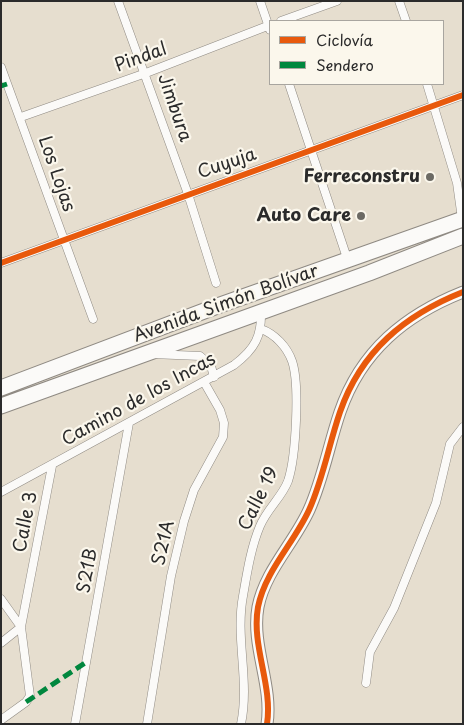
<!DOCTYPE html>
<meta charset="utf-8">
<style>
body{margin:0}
#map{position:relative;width:464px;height:725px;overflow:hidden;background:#e6decf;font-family:"Playpen Sans",sans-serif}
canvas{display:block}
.frame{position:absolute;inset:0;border:2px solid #2b2b2b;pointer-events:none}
.legend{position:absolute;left:269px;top:20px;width:175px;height:65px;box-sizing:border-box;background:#fbf7ec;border:1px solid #a8a59f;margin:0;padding:6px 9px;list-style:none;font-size:15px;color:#2b2b2b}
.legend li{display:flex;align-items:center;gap:10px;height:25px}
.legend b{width:25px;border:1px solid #a8a59f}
</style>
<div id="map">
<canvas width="464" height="725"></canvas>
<div class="frame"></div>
<ul class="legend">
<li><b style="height:6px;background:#e8590c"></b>Ciclovía</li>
<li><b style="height:6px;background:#00873e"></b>Sendero</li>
</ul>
</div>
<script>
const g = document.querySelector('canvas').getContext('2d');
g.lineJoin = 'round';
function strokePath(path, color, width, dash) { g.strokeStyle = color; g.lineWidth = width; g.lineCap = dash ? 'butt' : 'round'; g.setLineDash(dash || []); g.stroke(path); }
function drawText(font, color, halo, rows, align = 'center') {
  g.font = font + ' "Playpen Sans",sans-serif'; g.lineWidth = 4.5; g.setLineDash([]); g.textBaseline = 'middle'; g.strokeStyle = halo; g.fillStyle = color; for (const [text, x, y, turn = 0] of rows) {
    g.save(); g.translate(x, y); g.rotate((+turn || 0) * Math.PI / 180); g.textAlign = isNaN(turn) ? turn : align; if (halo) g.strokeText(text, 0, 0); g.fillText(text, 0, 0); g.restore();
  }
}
const street = new Path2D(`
 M118,1L188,194L216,283
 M260,1L270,30
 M399,1L406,21
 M281,21L337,1
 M1,67L93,319
 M289,84L348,261
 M427,84L457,183L462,219
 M21,117L146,73L270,25
 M1,263L463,95
 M152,354L200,356L211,366L214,377
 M1,492L234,365C255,349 262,336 261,310
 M1,599L21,627
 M1,643L21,627
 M366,683L370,652L394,608L436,503L450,444L463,427
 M1,720L26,702L30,696L21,627L52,466
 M75,724L129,423
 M147,724L171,576L184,521L194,490L223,437L224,423L220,410L204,382
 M241,724C250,681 235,638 243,596C247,573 251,547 260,526C267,509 282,497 288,481C296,457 300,384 292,361C287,347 275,334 261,329`);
const secondary = new Path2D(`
 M267,724C273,685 251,646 258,607C265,571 294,543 309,510C323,479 329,444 340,412C361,351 405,315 463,292`);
const highway = new Path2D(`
 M1,388L220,305L463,219
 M1,406L369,273L463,236`);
const quiet = new Path2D(`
 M1,86L7,84
 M26,702L88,661`);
const cycleway = new Path2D(`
 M1,263L463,95
 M267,724C273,685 251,646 258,607C265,571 294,543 309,510C323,479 329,444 340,412C361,351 405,315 463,292`);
const markers = [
 [430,177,5,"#6c6a64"],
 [361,216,5,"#6c6a64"]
];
const streetNames = [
 ["Pindal",141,58,-20],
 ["Jimbura",174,108,71],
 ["Cuyuja",227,164,-19],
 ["Los Lojas",56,174,71],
 ["Avenida Simón Bolívar",226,304,-20],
 ["Camino de los Incas",139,400,-29],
 ["Calle 19",259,499,-64],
 ["Calle 3",26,522,-79],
 ["S21A",164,543,-77],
 ["S21B",88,571,-80]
];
const poiNames = [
 ["Ferreconstru",420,177],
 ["Auto Care",351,216]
];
strokePath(street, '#8f8a83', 9);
strokePath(secondary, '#8f8a83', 13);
strokePath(highway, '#8f8a83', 17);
strokePath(street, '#fbfaf8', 8);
strokePath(secondary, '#fbfaf8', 11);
strokePath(highway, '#fbfaf8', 15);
strokePath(quiet, '#00873e', 5, [10, 5]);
strokePath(cycleway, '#e8590c', 6);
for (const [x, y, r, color] of markers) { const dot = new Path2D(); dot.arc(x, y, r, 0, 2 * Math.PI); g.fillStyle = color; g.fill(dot); strokePath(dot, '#fbf7ec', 2); }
drawText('18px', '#2b2b2b', '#fbf7ec', streetNames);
drawText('bold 18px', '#2b2b2b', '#fbf7ec', poiNames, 'right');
</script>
